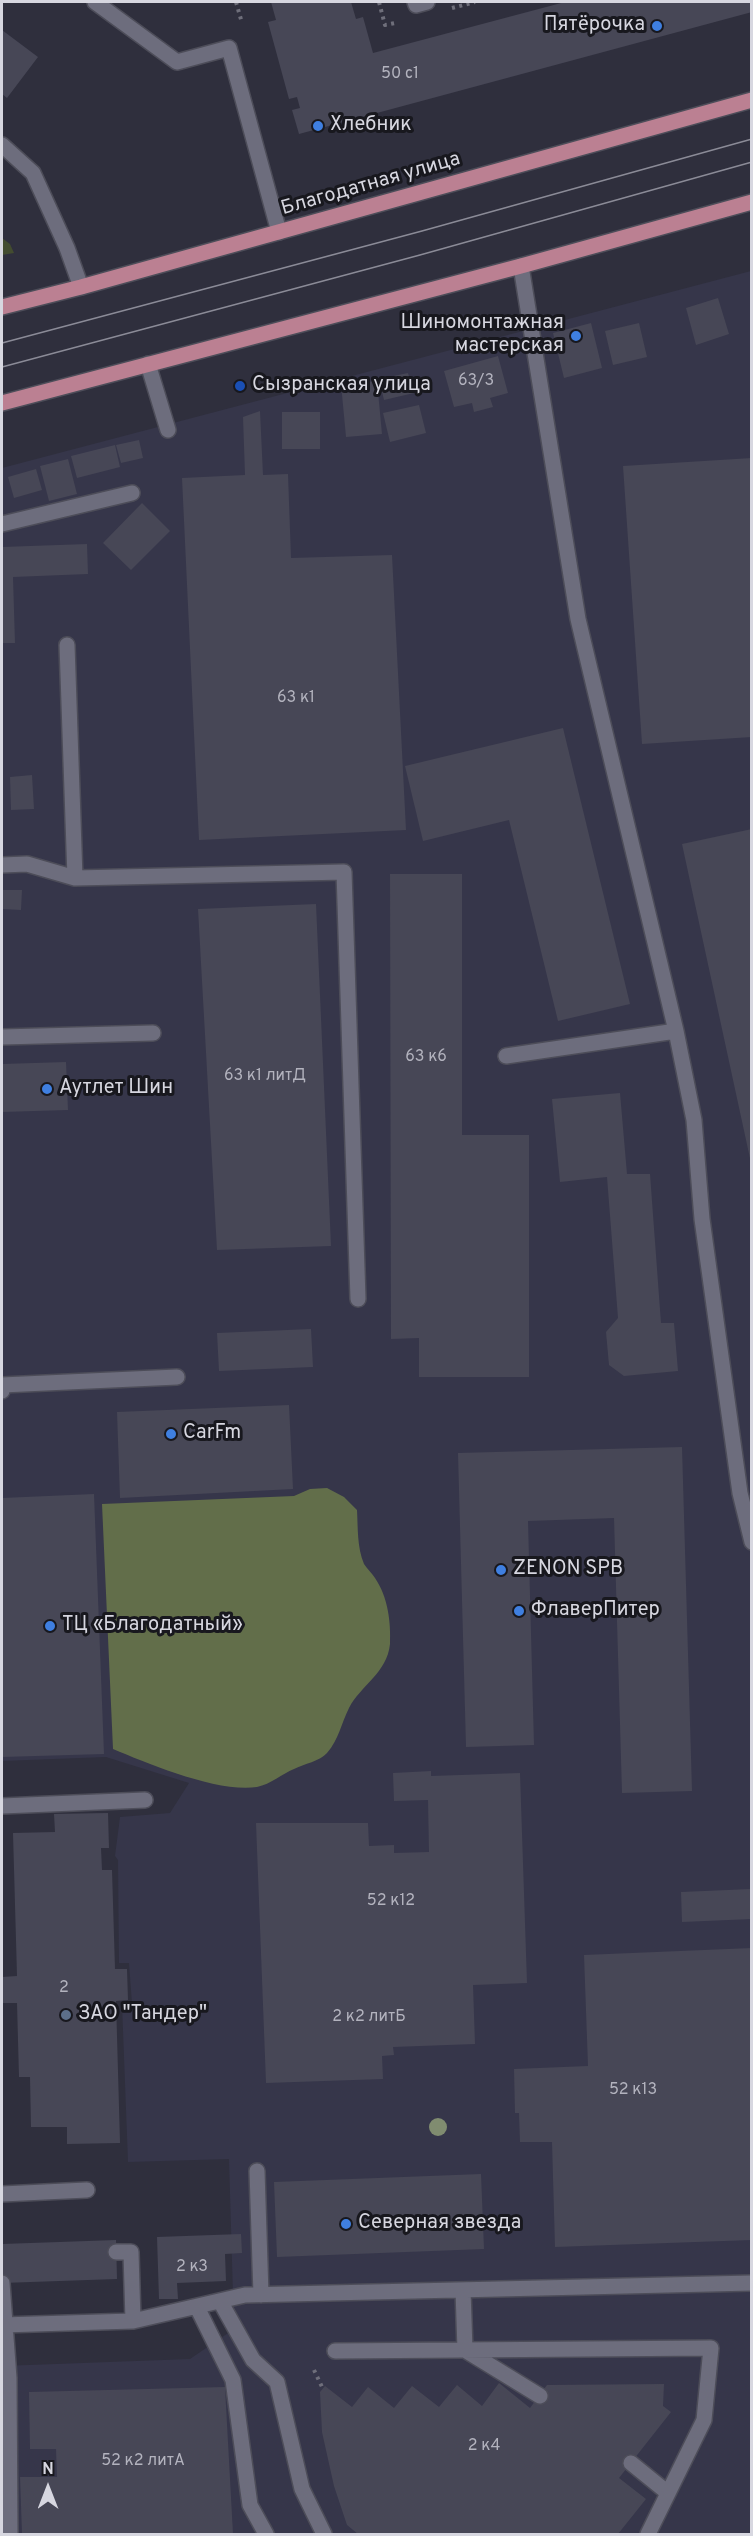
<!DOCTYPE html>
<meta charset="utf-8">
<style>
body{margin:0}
#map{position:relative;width:753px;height:2536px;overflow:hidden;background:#2f2f3d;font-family:Overpass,sans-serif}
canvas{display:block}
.frame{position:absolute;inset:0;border:3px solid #d7d7e0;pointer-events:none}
.north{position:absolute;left:18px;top:2458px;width:60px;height:60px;-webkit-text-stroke:4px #18181e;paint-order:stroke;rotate:0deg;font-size:16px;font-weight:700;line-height:24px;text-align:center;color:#d7d7e0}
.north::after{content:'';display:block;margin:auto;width:21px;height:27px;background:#d7d7e0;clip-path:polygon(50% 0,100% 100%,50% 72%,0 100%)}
</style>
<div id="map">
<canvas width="753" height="2536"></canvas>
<div class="frame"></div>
<div class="north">N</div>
</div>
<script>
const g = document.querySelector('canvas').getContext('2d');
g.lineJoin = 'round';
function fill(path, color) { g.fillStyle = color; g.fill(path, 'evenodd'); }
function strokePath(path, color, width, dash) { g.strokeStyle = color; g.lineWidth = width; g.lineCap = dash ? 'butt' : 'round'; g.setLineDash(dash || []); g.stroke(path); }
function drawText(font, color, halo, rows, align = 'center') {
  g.font = font + ' Overpass,sans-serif'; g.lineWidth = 6; g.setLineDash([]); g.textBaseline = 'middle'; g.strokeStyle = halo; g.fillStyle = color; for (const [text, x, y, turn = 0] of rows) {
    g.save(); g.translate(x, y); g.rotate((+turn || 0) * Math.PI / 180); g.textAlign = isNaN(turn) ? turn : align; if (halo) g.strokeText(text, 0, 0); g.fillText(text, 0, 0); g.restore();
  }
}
const built = new Path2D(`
 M751,271V2534H2V2366L190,2359L234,2329L229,2159L128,2162L122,2004H132L129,1963H119L118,1860L115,1856L120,1817L170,1813L189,1783L106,1757L2,1761V468Z`);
const green = new Path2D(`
 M2,238L10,244L14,253L2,255Z`);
const forest = new Path2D(`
 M327,1488L344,1497L357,1510C358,1528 357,1547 364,1564C367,1569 372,1573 375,1578C388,1597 391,1622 390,1644C387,1673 361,1685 349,1708C341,1724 339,1739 327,1753C320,1761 304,1764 294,1769C282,1774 271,1784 257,1787C218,1793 149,1764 113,1749L102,1504L294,1496L310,1489Z`);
const building = new Path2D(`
 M271,2H351L356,19L363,17L373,53L565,2H752V12L299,134L292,110L300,108L297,97L289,99L268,22L276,20Z
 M2,30L38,57L7,98L2,94Z
 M718,298L729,334L696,345L686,308Z
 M591,323L602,368L564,378L553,333Z
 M639,323L647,357L613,365L605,331Z
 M498,356L508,393L490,398L493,407L474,412L472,403L454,407L444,371Z
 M408,373L414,393L384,400L379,379Z
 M377,381L382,434L346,437L341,384Z
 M419,405L426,433L390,442L383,413Z
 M260,411L263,475L288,474L291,558L392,555L406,830L199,840L182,478L245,475L243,417Z
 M282,412H320V449H282Z
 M139,440L143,458L121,463L116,445Z
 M115,445L120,467L77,478L71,456Z
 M752,458V737L642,744L623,466Z
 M68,459L77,494L49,501L40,466Z
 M36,469L42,490L14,498L8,477Z
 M142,503L170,531L131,570L103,543Z
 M87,544L88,574L13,577L15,643H2V547Z
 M563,728L630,1004L558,1021L509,820L423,841L405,766Z
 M32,775L34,809L11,810L10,777Z
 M752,829V1163H751L682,844Z
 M390,874H462V1135H529V1377H419V1338L391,1339Z
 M2,890H22L21,910L2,909Z
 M316,904L331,1246L217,1250L198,909Z
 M66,1062L68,1110L2,1112V1064Z
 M620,1093L627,1174H650L661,1323H674L678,1371L624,1376L609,1365L606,1332L618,1318L607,1177L560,1182L552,1099Z
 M311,1329L313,1367L219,1371L217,1333Z
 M289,1405L293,1489L120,1498L117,1412Z
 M682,1447L692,1791L622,1793L614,1518L528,1521L534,1745L466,1747L458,1453Z
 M94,1494L104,1754L2,1757V1498Z
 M431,1771V1776L520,1773L527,1983L473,1985L475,2044L393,2047L394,2055L382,2056L383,2079L266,2083L256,1823H368L369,1846L394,1845V1853L429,1852L428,1800L394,1801L393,1773Z
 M108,1813L109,1848H101L102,1870H112L115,1969H127L128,2000L116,2001L120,2143L67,2144V2127H31L30,2077H19L17,2003H2V1977L17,1976L13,1833L55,1832L54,1814Z
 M751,1889L752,1919L682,1922L681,1892Z
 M752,1948V2240L555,2247L552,2142H520L519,2113H515L514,2069L588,2066L584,1955Z
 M481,2174L484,2249L277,2257L274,2182Z
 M241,2234L242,2253L225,2254L226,2281L177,2283L178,2299H159L157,2237Z
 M116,2240L117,2279L2,2283V2244Z
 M499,2383L530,2408L547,2385L664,2384L663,2406L671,2412L619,2478L646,2499L618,2534H358L347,2525L334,2486L322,2432L320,2392L325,2386L352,2407L368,2387L394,2408L412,2386L439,2407L457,2385L482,2406Z
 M225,2387L233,2534H22L20,2477H57L56,2449H30L29,2392Z`);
const path = new Path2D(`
 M236,2L242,23
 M379,2L385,25L395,23
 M452,8L475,2
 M314,2370L323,2389`);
const lane = new Path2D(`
 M95,2L177,62L229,48L279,232
 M415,2L416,5L427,2
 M2,145L33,173L67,248L81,287
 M521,266L578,619L676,1031L694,1120L702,1219L740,1493L752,1542
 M148,364L168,430
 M2,524L132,493
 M67,645L75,878
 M2,865L27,864L75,878L344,872L358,1299
 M2,1037L153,1033
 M506,1056L676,1031
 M2,1391V1385L177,1377
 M2,1806L145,1800
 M257,2171L261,2295
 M2,2194L87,2190
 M116,2252H131L133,2321
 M2,2283L9,2378L10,2534
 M463,2290L465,2350L540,2396
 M220,2301L253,2360L277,2382L302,2489L324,2534
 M197,2307L233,2380L250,2505L266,2534
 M2,2325L133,2321L245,2295L752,2283
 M335,2351L711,2348L704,2420L648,2534
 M631,2463L668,2493`);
const primary = new Path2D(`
 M2,307L81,287L752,100
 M2,403L521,266L752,202`);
const tram = new Path2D(`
 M2,343L422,231L752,139
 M2,367L420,255L752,162`);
const trees = [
 [438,2127]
];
const markers = [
 [657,26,6,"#3f7fe0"],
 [318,126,6,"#3f7fe0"],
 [576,336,6,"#3f7fe0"],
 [240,386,6,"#1a4fb4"],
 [47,1089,6,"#3f7fe0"],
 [171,1434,6,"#3f7fe0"],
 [501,1570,6,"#3f7fe0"],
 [519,1611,6,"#3f7fe0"],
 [50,1626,6,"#3f7fe0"],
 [66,2015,6,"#5c6f8a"],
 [346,2224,6,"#3f7fe0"]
];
const numberNames = [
 ["50 с1",400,75],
 ["63/3",476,382],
 ["63 к1",296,699],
 ["63 к6",426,1058],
 ["63 к1 литД",265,1077],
 ["52 к12",391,1902],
 ["2",64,1989],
 ["2 к2 литБ",369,2018],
 ["52 к13",633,2091],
 ["2 к3",192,2268],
 ["2 к4",484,2447],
 ["52 к2 литА",143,2462]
];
const poiNames = [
 ["Пятёрочка",645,26,"right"],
 ["Хлебник",330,126],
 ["Шиномонтажная",564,324,"right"],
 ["мастерская",564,347,"right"],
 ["Сызранская улица",252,386],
 ["Аутлет Шин",59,1089],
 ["CarFm",183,1434],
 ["ZENON SPB",513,1570],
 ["ФлаверПитер",531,1611],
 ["ТЦ «Благодатный»",62,1626],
 ["ЗАО \"Тандер\"",78,2015],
 ["Северная звезда",358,2224]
];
const streetNames = [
 ["Благодатная улица",371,185,-16]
];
fill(built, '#36364a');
fill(green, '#434c30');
fill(forest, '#626e4a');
fill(building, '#474756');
strokePath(lane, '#4d4d59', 18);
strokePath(primary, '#4d4d59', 18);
strokePath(path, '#6f6f7b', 4, [3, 4.5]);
strokePath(lane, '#6d6d7d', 15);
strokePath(primary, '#bb8092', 15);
strokePath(tram, '#8b8b97', 1.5);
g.fillStyle = '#808c70';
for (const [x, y] of trees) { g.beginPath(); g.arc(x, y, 9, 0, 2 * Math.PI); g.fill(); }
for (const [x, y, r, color] of markers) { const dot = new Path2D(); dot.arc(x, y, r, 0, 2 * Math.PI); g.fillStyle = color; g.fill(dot); strokePath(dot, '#18181e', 2); }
drawText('16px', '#b3b3be', null, numberNames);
drawText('20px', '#d7d7e0', '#18181e', poiNames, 'left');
drawText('20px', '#d7d7e0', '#18181e', streetNames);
</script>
